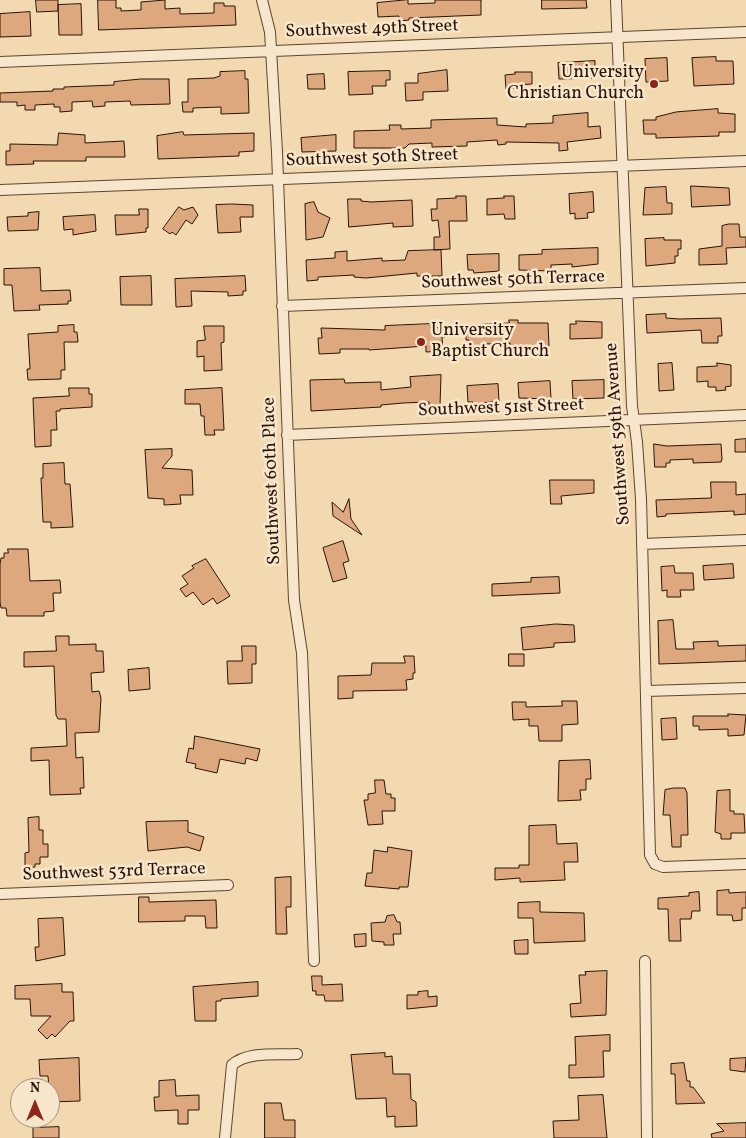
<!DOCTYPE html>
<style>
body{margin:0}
#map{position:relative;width:746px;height:1138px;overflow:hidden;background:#f3d9af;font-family:Vollkorn,serif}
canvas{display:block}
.north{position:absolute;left:10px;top:1078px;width:50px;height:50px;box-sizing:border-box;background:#f7e6cb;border:1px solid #a5927d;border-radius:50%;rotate:0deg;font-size:14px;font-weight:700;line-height:20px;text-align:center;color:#291409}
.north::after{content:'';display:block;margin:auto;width:18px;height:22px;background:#8f2418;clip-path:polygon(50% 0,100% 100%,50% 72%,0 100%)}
</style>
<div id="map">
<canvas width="746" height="1138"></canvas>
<div class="north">N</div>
</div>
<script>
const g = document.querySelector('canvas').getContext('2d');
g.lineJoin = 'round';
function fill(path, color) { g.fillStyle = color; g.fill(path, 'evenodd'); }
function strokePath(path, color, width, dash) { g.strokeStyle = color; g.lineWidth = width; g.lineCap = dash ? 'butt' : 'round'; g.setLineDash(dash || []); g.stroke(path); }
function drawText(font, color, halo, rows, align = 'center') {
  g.font = font + ' Vollkorn,serif'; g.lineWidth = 5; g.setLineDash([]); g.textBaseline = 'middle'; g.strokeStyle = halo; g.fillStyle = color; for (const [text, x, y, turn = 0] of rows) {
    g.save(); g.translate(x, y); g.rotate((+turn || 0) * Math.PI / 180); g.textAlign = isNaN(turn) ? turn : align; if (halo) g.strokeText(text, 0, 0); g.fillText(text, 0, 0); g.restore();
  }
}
const building = new Path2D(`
 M36,0H58V11L37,12Z
 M98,0H116V8H121V11L141,10V2L165,0V9L180,8V14L214,13V3H224V6H235L236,25L99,30Z
 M408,0V4L435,3V0H481V15L409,18V20L399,21V16L378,17L377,3Z
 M542,0H586L587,8L542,9Z
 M81,4L82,35H59L58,5Z
 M30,12L31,36L0,37V14Z
 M716,57V61H733L734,84L694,86L692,58Z
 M667,58L668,81L646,82L645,59Z
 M595,61V78L559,79L558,63Z
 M447,70L448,91L423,92V100L406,101L405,83H418V74Z
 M245,71V79H248L249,113L221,114V107L193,108V112H183L182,102H188V79L214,78L220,76V72Z
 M390,71V80H386V86H372L373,94L349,95L348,72Z
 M515,72H532V84L516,85V88L506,89L505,75L515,74Z
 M324,74L325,89H308L307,75Z
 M141,79H169L170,104L131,105L130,101L105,102V106L93,107L92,101L72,102V111L60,112V107H54V104L35,105V110H25V105L17,106V102H0V93L53,91V89H64V87L114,85V82Z
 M718,109V113L735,114V132H719V136L656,138V134H644L643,120H656V117L676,112Z
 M588,113V127L600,126L601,138L567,142L568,150L559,151V143L506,142V144L498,145L497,140L467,142V146L432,147V143L409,144L405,148H354V131L390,130L389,125H401V129L431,128V120L497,118V125L526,127V124L553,123V116Z
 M183,132L184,135L254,133V151L239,152V156L158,159L157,136Z
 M59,133L85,135V143L124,141L125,157H86V161H33L34,164L6,165V151H10V144L57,145Z
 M336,135V151L302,152L301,138Z
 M691,186L729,188L730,205L692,207Z
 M666,187L667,203H672V214L643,215L645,188Z
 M593,192L594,212L587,213L588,218L575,219V213L570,214L569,194Z
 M456,196H466L467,221H449L450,249L434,250V237H440L438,220L432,221L431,209H437V199L456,198Z
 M504,196H514L515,219H505L504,214L487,215V199L504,198Z
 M348,199H361V201L371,202L412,200L413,226L393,227V223L349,227Z
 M314,202L318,212L330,218L323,237L306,240L305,204Z
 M232,204L253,205V217H240L241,232L218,233L216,205Z
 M179,207L184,210L193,207L198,215L192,224L186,220L176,235L172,232L170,234L163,229Z
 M139,209H148V228H146V232L116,235L115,215H139Z
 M39,212L38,230L8,231L7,217L28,216V213Z
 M95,215L96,231L73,235V229L64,230L63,217Z
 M729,224H739L740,237H746V247L726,248L727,264L699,265V249L722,246V226Z
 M664,238V240H681V249H678V256H675V263L646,266L645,239Z
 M598,248V264L572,267V264L551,265V271L519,270V255L542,254V250Z
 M441,250L442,276H417V273L366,278L354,277V275L318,277V280L307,281L306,260L335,258V252L347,251V261L382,258V261L405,260L408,251Z
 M499,254V271L474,273L473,270H468L467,255Z
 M40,268L41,291L70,290L71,301H68V304L39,305L40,310L14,311L12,285H4V269Z
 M151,276L152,305H121L120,277Z
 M245,276L246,291H243V295L228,296V292L191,291L192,306L176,307L175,279Z
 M666,314V318L679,319L721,318L722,336H718V343H702L701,330L647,333L646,315Z
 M509,320H518V323H548L549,346L510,348V343L486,344V346H479V350H470L469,340H466V325L509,323Z
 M576,321L602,322V338L570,339V324H576Z
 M431,324V328L445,327V337H442L443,351L426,352V346L369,350V349H340V353L319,354L318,338H322L321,328L385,330V326Z
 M74,325V332H77L78,342H64L65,370H61V379L28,380L27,369H30L28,334L58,332V326Z
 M204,326H224V342L221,343L222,370L204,371V356L197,357V341L205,340Z
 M672,363L674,390L659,391L658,364Z
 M717,363L731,365V386L725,387L726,390L716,391V387H708V381L697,382V367L717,366Z
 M441,375L440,406H429V402L403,403L381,405V407L311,411L310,380L344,379L345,383L381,382V390L411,387L410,377Z
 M604,380V398L573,399L572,381Z
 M550,381L551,399L519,398L518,383Z
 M498,384L499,401L473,404V402H468L467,386Z
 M69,388H89V394H92V407L60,409V411H56L57,430H51V446L35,447L33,398L69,396Z
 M222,388L224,430H214L215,435H205L204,416H201L200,404H185V390Z
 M746,439V452H735V440Z
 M654,444L667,446L721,444L722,459L721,462L693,463V459L670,460V463H666V467H655Z
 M172,449V456L162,468L192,470L193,495H180L181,504L164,505V499L148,498L145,450Z
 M64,463L65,484H70L73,527L51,528V522H43L41,478H43V464Z
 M550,480H594V493L561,496L562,504H551Z
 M711,482H736V495L746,494V514L734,515V511L666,514V516L657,517L656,500L711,498Z
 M349,499L351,519L362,535L333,516L332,502L343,512Z
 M343,541L349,561L343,563L347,578L333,582L323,548Z
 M8,549H28L30,581L60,580L61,593H53L54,611L44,612V616H7L6,608H1L0,602V564L1,558H4V553H8Z
 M206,559L230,596L217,604L213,598L203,605L193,592L186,597L180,589L188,584L182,576L194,568L192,566Z
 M733,564L734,578L704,580L703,566Z
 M674,566L675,573H693L694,590H680L681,597H667V590L662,591L661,567Z
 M559,577L560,593L492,596V584L531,582V578Z
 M673,620L676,649H694L693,642L718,641V646L746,645V661L659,664L658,621Z
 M556,624L574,625L575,642L554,643V647L523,650L521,628Z
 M56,636H69V645L96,644V651H103L104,672L91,673L92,692L99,691L101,698L99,732L75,733L76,758L83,757L84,788H80L81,794L50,795L49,760L31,761V748L67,746L66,719H58L56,715L54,666L24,667V652L56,651Z
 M242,646H256V664H252V683L228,684L227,661H242Z
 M509,654H524V666H509Z
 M404,656H414L415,673H413V679L406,680L407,690L353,691V698L338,699V676L371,675L372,663H405Z
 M149,668L150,689L129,691L128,670Z
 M562,701H577L578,724L562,725V741H539L538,726H529V719L513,720L512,702H526V707L562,706Z
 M728,714L746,715L744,735L728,736V729L699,730V726H693V716H728Z
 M676,718L677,739L662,740L661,719Z
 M195,736L260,749L257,761L246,758L245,764L220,759L217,773L195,768L196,764L186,762L189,748L193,749Z
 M590,760L591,779H586V790H580L581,800L558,801L559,761Z
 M375,780H384L386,794H391V798H395V811H382L383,824L368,825L364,800H368V794L375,793Z
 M674,788H685L687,793L688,835H681V847H672L670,815H663L665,790Z
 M730,790V811H734V814H744L745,833H731V839H721V834L715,832L717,791Z
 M39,817V830H43V844H48V857H40V864H35V867L25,868V853L29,852L28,818Z
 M188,821V832L204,837L200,851L187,847L148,851L146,822Z
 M556,825L557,844L577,843L578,862H564L565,880L520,882V878L495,880V868H519V865H529V826Z
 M388,847L412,851L408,887H399V889L365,886L367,873H372L374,850L387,852Z
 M291,877V907H286L287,934H276L275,878Z
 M729,890V893L746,892V908H742V920L733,921L732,915H717V891Z
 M699,892L700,911H692L691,919H680L681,941H669L668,909H658V898L689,896V893Z
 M139,897H149V902L216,900L217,928H206L205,916H185V921L139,922Z
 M540,902V912L584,913L585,941L534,943L533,918H518V903Z
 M394,915L397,922H400L401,934H393L394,945H384V942L372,941L371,923L385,922L387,916Z
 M63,918L65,955L36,961L35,947H39L38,919Z
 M366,934V946L355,947L354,935Z
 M528,940V954H515L514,941Z
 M607,971L606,1015L571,1017L570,1004L581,1003L579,975H586L585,972Z
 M312,976H322V985L342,984L343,1001H325L324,995H316V991H313Z
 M258,982V996L221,999V1001H216V1021H195L193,987Z
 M62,984V992H73L74,1021H70L55,1037L52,1034L47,1039L38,1030L51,1016H31L30,999H15V986Z
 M428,991V997L437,996V1006L407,1009V995H418V992Z
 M610,1035V1051H603L604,1077L569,1078V1065H576L575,1037Z
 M385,1053V1057L392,1056L393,1074H410L411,1099L416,1102L417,1126L395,1127V1116L387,1117L386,1098L356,1099L351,1055Z
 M79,1058L80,1101L50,1102L48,1076H40L39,1060Z
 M746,1058L745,1072L730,1070V1059Z
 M684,1063L687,1081H690V1087H693L705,1103L676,1104L675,1074H671V1064Z
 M175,1080L176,1096L199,1095V1110H188V1124H178V1110L155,1111L154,1097H159V1081Z
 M603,1095L607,1138H554L553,1121L579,1120L578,1096Z
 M265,1103H281L284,1120H295V1138H265Z
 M746,1123V1138H712L711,1134L724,1131L717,1124Z
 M59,1127V1138H33V1128Z`);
const street = new Path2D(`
 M262,0L270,32L277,152L294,600L302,653L314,961
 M616,0L632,406L637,442L641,499L650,855L655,864L663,867L746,864
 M0,62L746,32
 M0,190L746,161
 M282,306L746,288
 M287,435L746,415
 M642,544L746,540
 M646,691L746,688
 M0,894L228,885
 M645,961L647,1138
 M225,1138L232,1065C247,1051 277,1055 297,1054`);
const markers = [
 [654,84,5,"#8f2418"],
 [421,342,5,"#8f2418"]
];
const streetNames = [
 ["Southwest 49th Street",372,30,-2],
 ["Southwest 50th Street",372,159,-2],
 ["Southwest 50th Terrace",513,281,-2],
 ["Southwest 51st Street",501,409,-2],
 ["Southwest 59th Avenue",619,434,-94],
 ["Southwest 60th Place",273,481,-92],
 ["Southwest 53rd Terrace",114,873,-2]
];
const poiNames = [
 ["University",644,74],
 ["Christian Church",644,95],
 ["University",431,332,"left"],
 ["Baptist Church",431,353,"left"]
];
fill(building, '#dea87f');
strokePath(building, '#291409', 1);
strokePath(street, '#5c4532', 12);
strokePath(street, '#f7e6cb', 10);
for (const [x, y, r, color] of markers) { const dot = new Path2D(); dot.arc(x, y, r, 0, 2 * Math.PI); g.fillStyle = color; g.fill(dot); strokePath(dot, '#f7e6cb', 2); }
drawText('18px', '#291409', '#f7e6cb', streetNames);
drawText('18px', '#291409', '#f7e6cb', poiNames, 'right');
</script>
